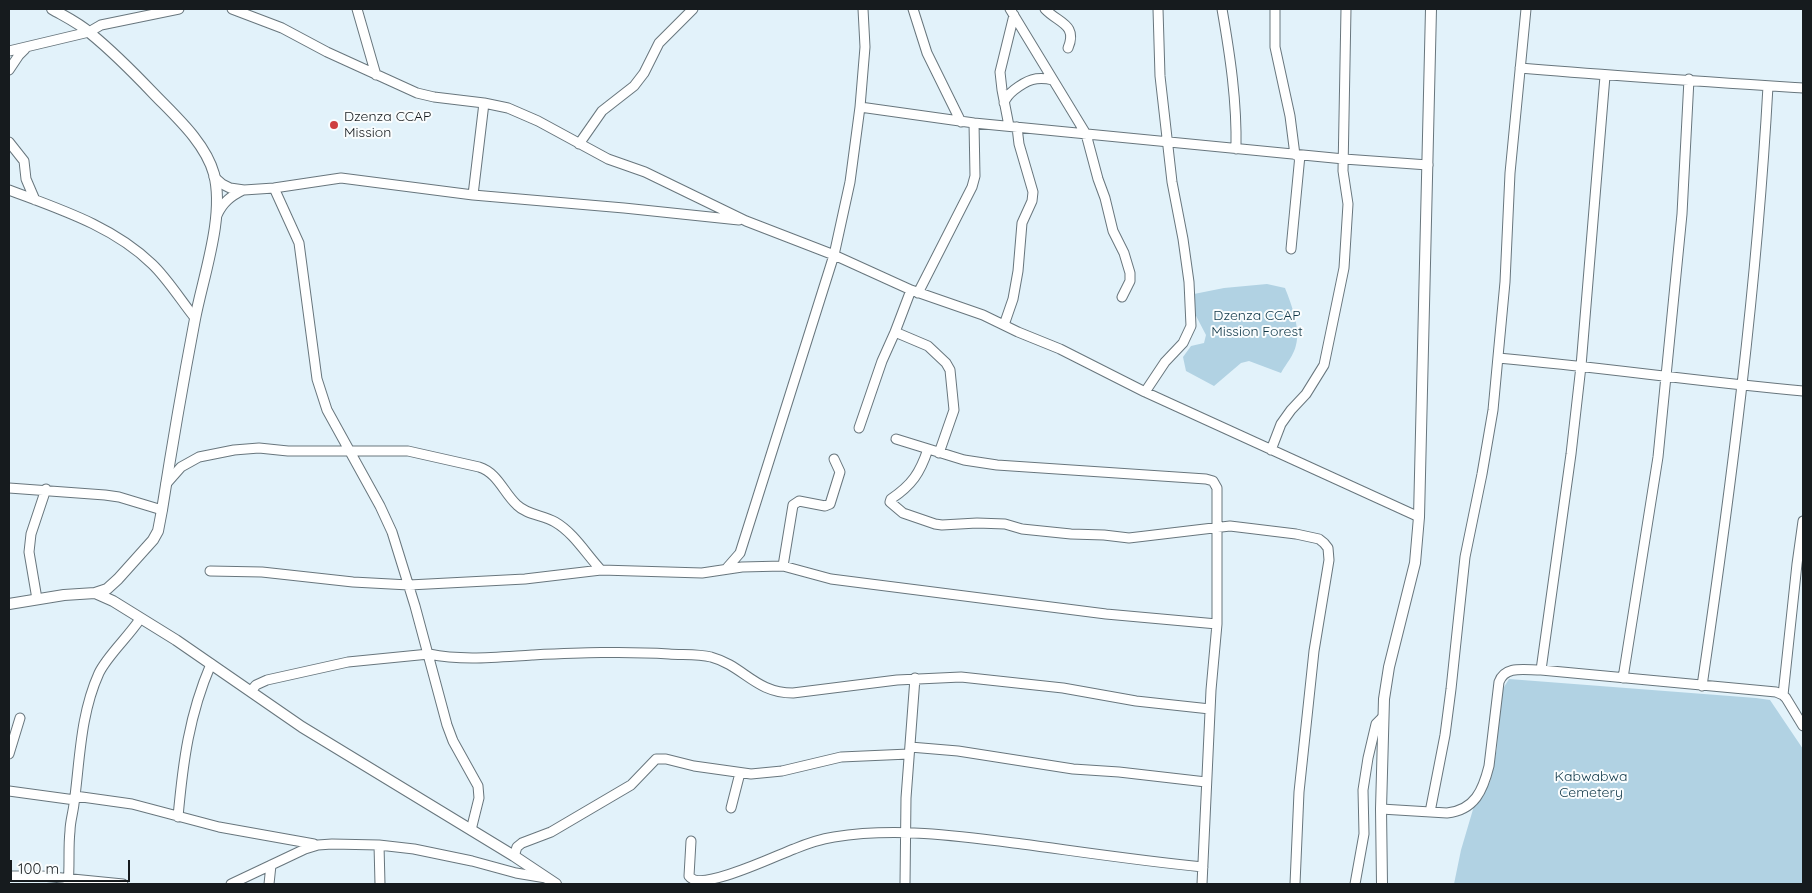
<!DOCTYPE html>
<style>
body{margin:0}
#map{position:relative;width:1812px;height:893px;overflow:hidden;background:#e2f2fa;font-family:Quicksand,sans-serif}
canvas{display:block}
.frame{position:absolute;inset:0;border:10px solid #161b1e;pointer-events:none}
.scale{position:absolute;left:10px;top:860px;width:120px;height:22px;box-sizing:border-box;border:2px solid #161b1e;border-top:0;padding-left:6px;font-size:15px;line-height:18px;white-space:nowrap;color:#161b1e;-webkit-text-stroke:4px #fafdfe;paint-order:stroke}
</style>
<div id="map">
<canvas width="1812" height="893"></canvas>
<div class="frame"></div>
<div class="scale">100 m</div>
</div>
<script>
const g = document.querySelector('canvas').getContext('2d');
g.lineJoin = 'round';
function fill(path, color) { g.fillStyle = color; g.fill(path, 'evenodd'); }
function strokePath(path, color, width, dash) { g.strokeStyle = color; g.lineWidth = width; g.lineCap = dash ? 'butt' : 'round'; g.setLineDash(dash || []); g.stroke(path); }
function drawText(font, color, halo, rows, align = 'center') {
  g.font = font + ' Quicksand,sans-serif'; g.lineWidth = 4; g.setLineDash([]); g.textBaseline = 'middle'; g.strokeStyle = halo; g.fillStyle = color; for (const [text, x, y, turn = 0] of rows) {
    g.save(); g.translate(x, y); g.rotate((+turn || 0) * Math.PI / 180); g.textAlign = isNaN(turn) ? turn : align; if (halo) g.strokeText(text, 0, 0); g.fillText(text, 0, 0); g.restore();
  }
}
const green = new Path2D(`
 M1267,284L1285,288C1291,303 1301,329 1296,345C1294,355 1286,364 1281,373L1249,361L1241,363L1214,386L1186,371L1183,357L1191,346L1204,343L1206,335L1194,312V294L1224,288Z
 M1509,679L1756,698L1770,700L1803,749V884H1454L1461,850L1474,806L1490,782L1497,748L1499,695Z`);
const minor = new Path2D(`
 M232,9L282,28L327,52L417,93L434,97L484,103L508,108L538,121L608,159L645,172L746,221L834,255L911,290L983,315L1018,332L1060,349L1145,392L1419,517
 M357,9L376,75
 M913,9L927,53L961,122
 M1010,9L1086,134L1098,179L1105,198L1113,231L1124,253L1130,273V281L1122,297
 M1045,9C1058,23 1078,24 1068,48
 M1222,9C1230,55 1237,101 1236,149
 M1275,9V47L1290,116L1295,155
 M9,51L89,32L101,25L179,9
 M1520,68C1614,76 1709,82 1803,88
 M9,70L19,55L25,49
 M1004,103C1006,97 1009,94 1014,90C1027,80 1036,76 1053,80
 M860,107L974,123L1344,159L1428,165
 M1009,126L1002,90L1000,72L1014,15
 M9,142L24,161L26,179L35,200
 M579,144L602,111L634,86L644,73L659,43L693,9
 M214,177L222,184L230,188L244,190L274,188L341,178L473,195L624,208L739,220
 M274,188L299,243L317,379L327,410L380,506L392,532L415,606L447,725L453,741L478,786L479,798L471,830
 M9,190C59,209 113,226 152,264C167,278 182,302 195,318
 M473,195L484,103
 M217,215C223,202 231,196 243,190
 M1291,249L1300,155
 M918,293L972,187L975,176L974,123
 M1004,325L1013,299L1018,271L1022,223L1032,201L1033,192L1019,144L1017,127
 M895,332L928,346L946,363L950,370L954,410L939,453
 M1498,358C1600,367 1701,382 1803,391
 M1145,392L1165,362L1183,343L1191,326L1189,282L1183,239L1172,182L1160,76L1158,9
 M859,428L882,361L895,332L911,290
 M896,439L964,460L997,465L1206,479L1213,481L1217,488V624L1211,690L1202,884
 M928,449C920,473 912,485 891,499L890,502L903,513L935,524L942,525L977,523L1005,524L1022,529L1071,534L1104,535L1129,538L1230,526L1296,534L1319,539L1324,543L1328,548L1329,560L1314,651L1299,792L1295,884
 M1271,450L1281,424L1291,410L1306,394L1324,365L1344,268L1348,204L1343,171L1346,9
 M166,484L181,467L199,457L234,450L259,448L288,451H408L479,467C498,473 503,492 517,505C527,515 543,515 555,522C574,533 586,554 601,570
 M9,488L105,495L119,497L162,510
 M783,566L793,505L799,501L825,506L830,504L840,472L834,459
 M726,569L740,553L834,255L850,182L860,107L865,47L863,9
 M210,571L262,572L353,582L409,585L525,579L601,570L702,573L742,567L783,566L831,579L1106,614L1217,624
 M37,599L29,552L31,534L46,489
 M1541,670L1571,454L1581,366L1605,76
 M1623,678L1658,457L1682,214L1689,79
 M1702,686C1731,487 1757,287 1768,86
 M251,691L256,685L267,680L348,662L429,654C462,661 498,657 532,655C578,653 623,651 669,654C682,655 698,654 711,657C744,666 755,693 793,693L897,680L961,677L1063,688L1136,701L1210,709
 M1783,695L1797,564L1803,521
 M910,747L958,751L1073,769L1119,772L1206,782
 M9,754L20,718
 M9,791L75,800
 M75,796L132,804L219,827L314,844
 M731,808L740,773
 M1381,809L1447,813C1475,810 1483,790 1489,766L1499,682C1505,665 1525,670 1541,670L1776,692L1783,695L1786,698L1803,726
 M1430,812L1445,735L1451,689L1465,557L1482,474L1493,410L1505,282L1510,173L1526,9
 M178,817C183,762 189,715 211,664
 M691,841L689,876C700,893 777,855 794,849C806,844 821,839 834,837C897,827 960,836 1022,844C1082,852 1142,861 1203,867
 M379,845L380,884
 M514,856L517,847L522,843L551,832L631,785L656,759H666L694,766L751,774L782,771L841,757L909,754
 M9,876H42L123,884
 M68,884C70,867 68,848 70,831C70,822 73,813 74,804C80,760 80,715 99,673C107,656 129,636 140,619
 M231,884L305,849L318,845L332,844L379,845L414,849L472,861L516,873L546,878
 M269,884L271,865
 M905,884L906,798L915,678
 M1355,884L1364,834L1363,790L1368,758L1376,724L1383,717`);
const tertiary = new Path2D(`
 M95,593L113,601L176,640L302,727L514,856L556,884
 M9,604L64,595L95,593L107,589L118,579L153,540L158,531L162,510C172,446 183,382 195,319C203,277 225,216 214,174C205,142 175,116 153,93C133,72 112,51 90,33C79,23 64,16 52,9
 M1382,884L1381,809L1384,699L1389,667L1415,563L1419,517L1431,9`);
const markers = [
 [334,125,5,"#ce3f40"]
];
const poiNames = [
 ["Dzenza CCAP",344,117],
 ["Mission",344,133]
];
const parkNames = [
 ["Dzenza CCAP",1257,316],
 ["Mission Forest",1257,332],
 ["Kabwabwa",1591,777],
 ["Cemetery",1591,793]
];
fill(green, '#b1d2e3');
strokePath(minor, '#68767d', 11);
strokePath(tertiary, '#68767d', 12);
strokePath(minor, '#fff', 9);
strokePath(tertiary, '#fff', 10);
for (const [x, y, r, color] of markers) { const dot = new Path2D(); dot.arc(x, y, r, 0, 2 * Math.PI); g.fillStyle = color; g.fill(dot); strokePath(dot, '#fafdfe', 2); }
drawText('14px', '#161b1e', '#fafdfe', poiNames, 'left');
drawText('14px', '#0d3546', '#fafdfe', parkNames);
</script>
